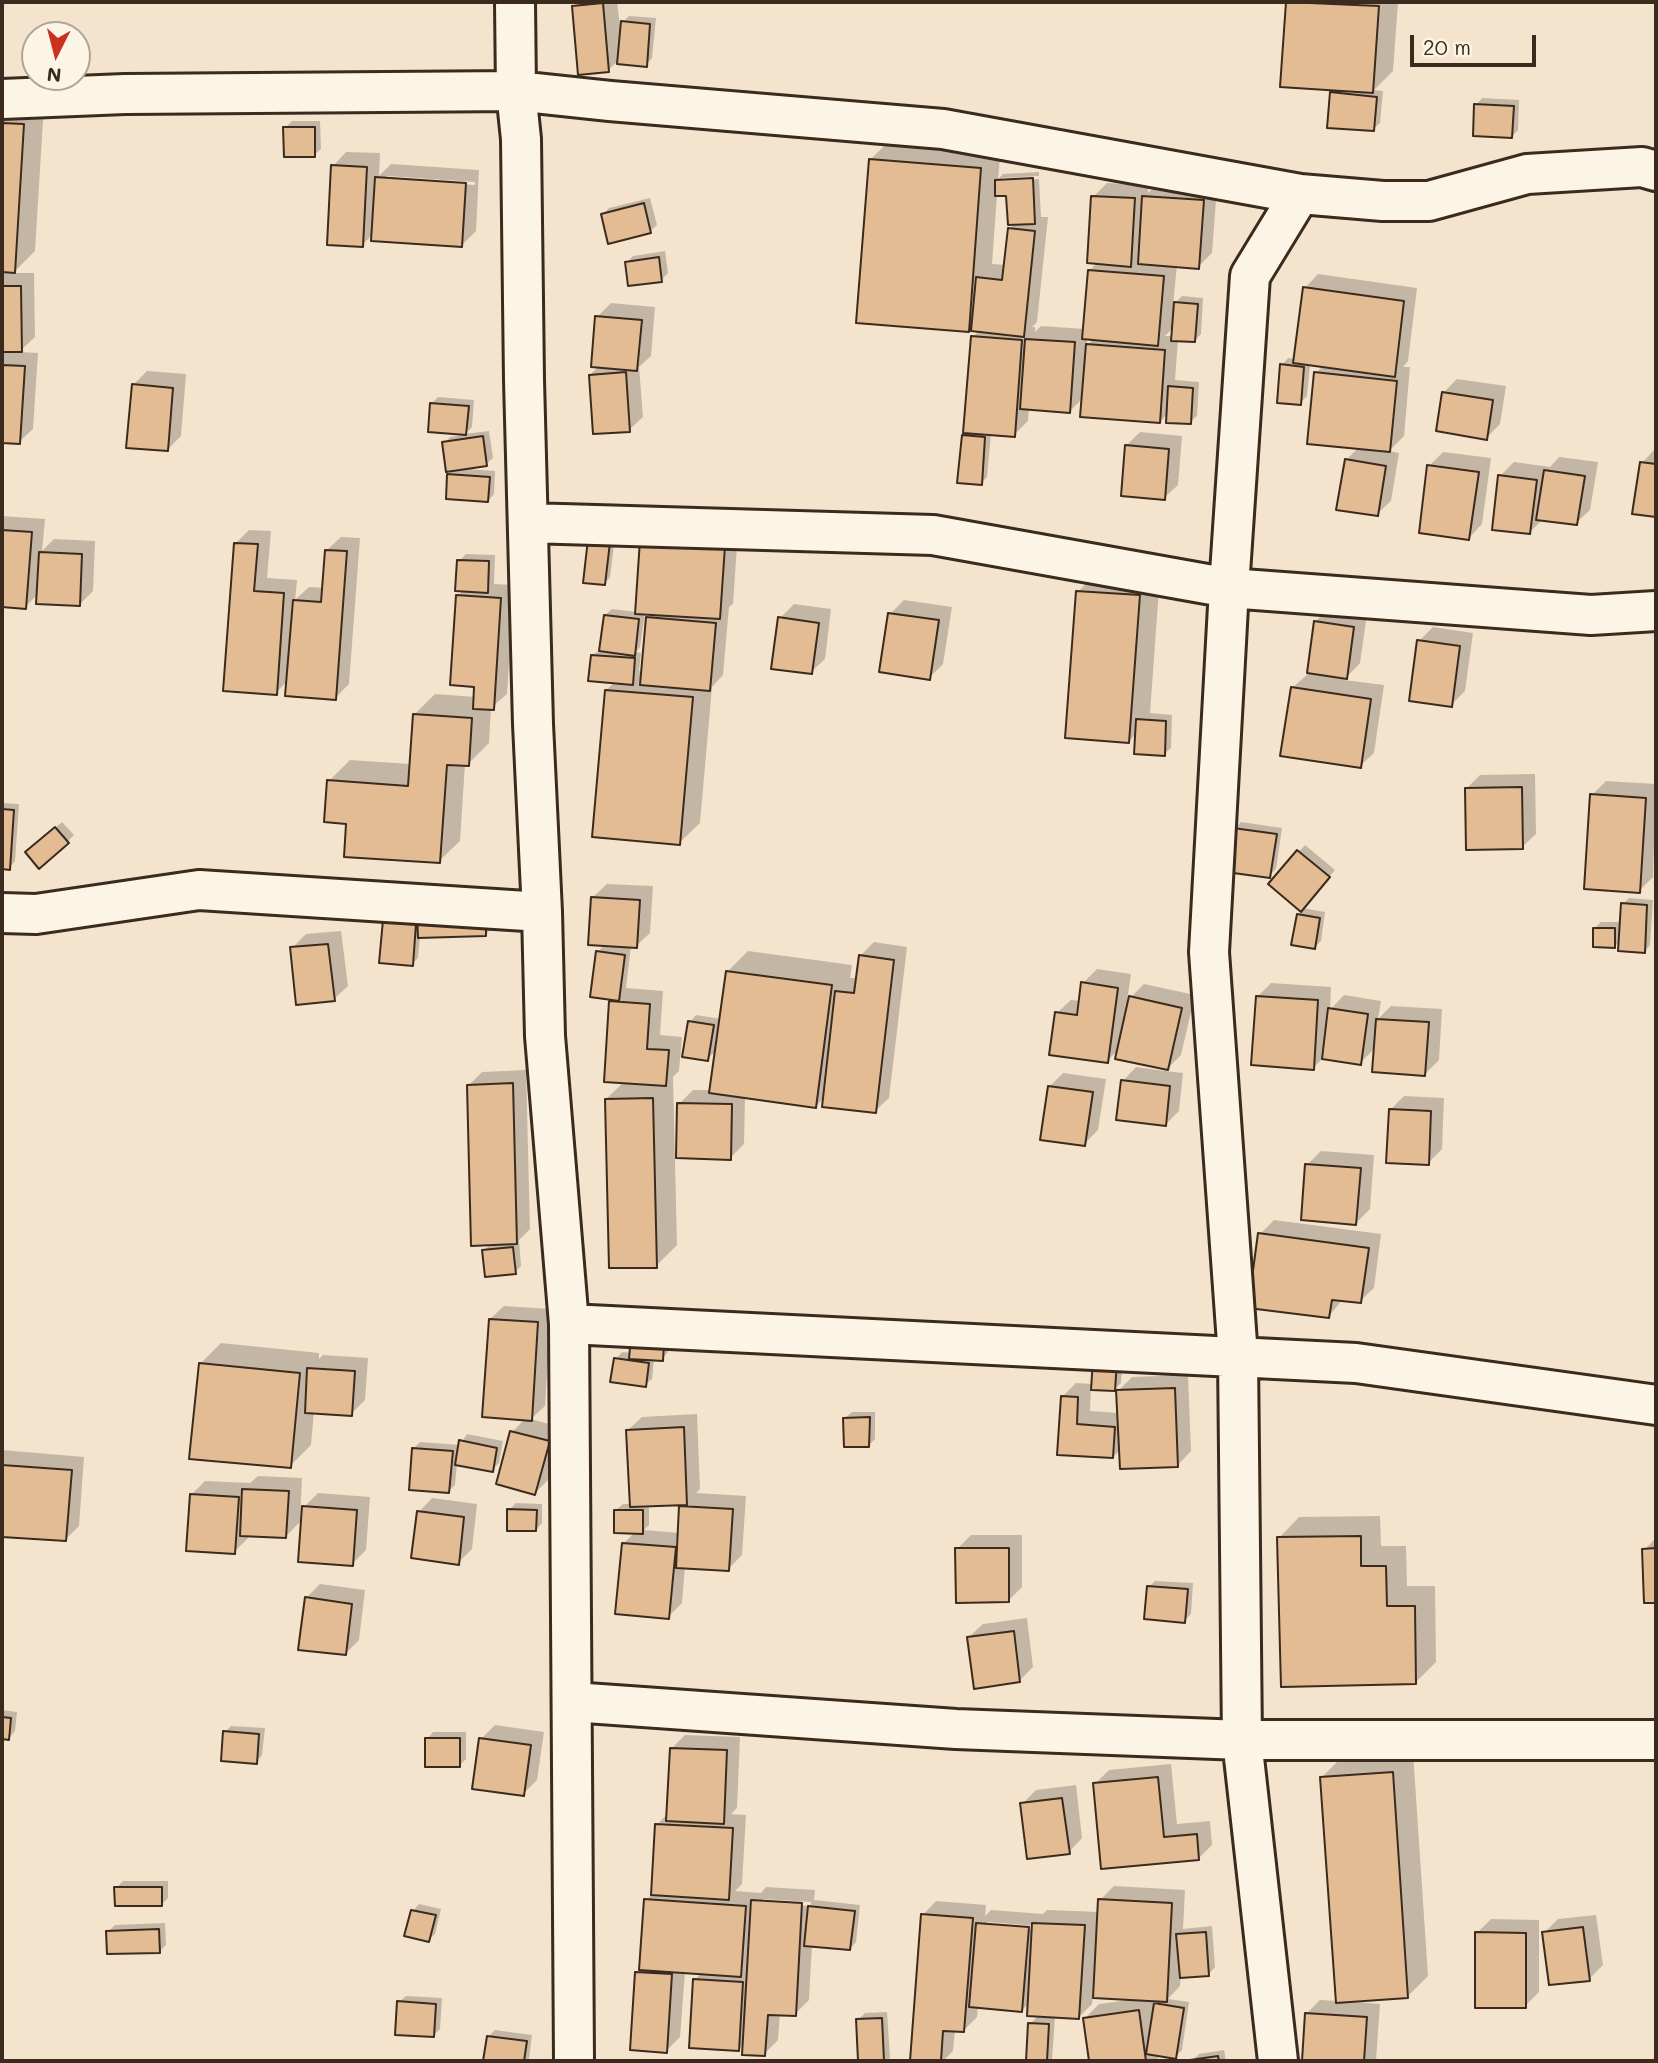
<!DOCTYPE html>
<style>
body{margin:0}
#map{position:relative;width:1658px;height:2063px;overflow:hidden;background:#f5e4cd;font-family:Mali,sans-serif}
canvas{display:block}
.frame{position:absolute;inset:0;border:4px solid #3b2a1e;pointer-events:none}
.north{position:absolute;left:21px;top:21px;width:70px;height:70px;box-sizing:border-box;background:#fcf5e5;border:2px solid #afa495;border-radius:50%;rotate:186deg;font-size:19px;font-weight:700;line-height:28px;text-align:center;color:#3b2a1e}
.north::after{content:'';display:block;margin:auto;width:24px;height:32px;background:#c8321e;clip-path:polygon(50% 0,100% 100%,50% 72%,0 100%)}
.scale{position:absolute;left:1410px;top:35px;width:126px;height:32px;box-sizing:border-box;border:4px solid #3b2a1e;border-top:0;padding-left:9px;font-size:21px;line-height:24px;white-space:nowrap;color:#3b2a1e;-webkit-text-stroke:5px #fcf5e5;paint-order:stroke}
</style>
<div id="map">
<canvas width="1658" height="2063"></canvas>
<div class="frame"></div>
<div class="north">N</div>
<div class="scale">20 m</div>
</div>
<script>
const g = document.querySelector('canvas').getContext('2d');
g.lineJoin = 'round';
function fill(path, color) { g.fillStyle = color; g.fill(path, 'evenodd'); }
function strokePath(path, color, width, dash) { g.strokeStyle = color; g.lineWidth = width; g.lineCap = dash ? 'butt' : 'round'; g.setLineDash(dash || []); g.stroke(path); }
const shadow = new Path2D(`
 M579,2H617L620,25L629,16L656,18L652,58L646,65L617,62L608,70L574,7Z
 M1288,2H1398L1393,71L1374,90L1383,91L1380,123L1373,129L1331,93L1335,89L1282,85Z
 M1482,98L1519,100L1518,130L1512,136L1476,105Z
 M2,102L44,104L35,251L13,273H34L35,337L19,352L38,353L33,429L19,442L2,441Z
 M292,121H320L321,149L314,155L285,128Z
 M891,139L1001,147L998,179L1003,174L1039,172V176L1001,178V182L1039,179L1041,217H1048L1037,322L1032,327H1035V332L1041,326L1085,329L1090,270L1098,262L1093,197L1107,183L1148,185V193L1158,183L1217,187L1212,253L1198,267L1177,265L1173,305L1182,296L1203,298L1201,334L1194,341L1178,339L1175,380L1199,382L1197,416L1190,422L1168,413L1160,422L1084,397L1070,411L1029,408L1028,421L1014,435L991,433L987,477L981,483L963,436L968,431L973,337L979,331L973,325L968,330L870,160ZM1007,194L1015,223L1010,229L1006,265L992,264L997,195ZM1174,327L1173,336H1165ZM1087,338H1094L1087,346Z
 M346,152L380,153L379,176L391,164L479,170L476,231L462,245L374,233L362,245L333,166ZM387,176L475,182V185L387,179Z
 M650,198L657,225L650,231L602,215L609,208Z
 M665,251L668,273L661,280L626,263L633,256Z
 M1318,274L1417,288L1408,361L1403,367H1410L1404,436L1389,451L1399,453L1391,501L1377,514L1346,460L1359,447L1316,373L1323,366L1310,364L1307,396L1300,403L1282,365L1288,358L1295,359L1305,288Z
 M611,303L655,307L651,356L639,367L643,417L629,430L590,375L599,366L597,317Z
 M147,371L186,374L181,436L167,450L133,385Z
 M1457,379L1506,386L1500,424L1486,438L1444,392Z
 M438,397L474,400L472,427L465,434L489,431L493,458L486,464L467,469L495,471L494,494L488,501L449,474L454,469L444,443L450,437L463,435L432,403Z
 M1140,432L1182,436L1178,485L1164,498L1126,446Z
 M1655,449L1656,516L1634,512L1642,463Z
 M1443,452L1491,458L1482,524L1469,538L1429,466Z
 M1559,457L1598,462L1590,510L1576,523L1543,519L1530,532L1500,476L1514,462L1550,467Z
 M2,516L45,519L42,551L54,539L95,541L93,591L79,605L38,594L25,607L2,605Z
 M249,530L271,531L267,578L297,580L295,600L309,587L324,588L327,550L341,537L360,538L349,684L335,698L288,680L276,693L235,544Z
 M738,532L733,604L729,607L723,675L712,687L700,823L679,843L606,690L615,682L593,655L601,649L605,615L612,609L637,612ZM645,613H652L647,618L643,671H639L641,653L636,652L640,647Z
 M615,536L610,577L604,584L585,581Z
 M466,554L495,555L494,584L514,585L507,694L491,708L489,743L468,764H465L460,841L439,861L348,822L329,781L350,760L411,764L414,715L435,694L475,697L476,685L458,596L464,589L459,561Z
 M1098,571L1160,575L1150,713L1172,715L1171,748L1164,754L1137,733L1129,741L1078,592Z
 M904,600L952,607L943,664L929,678L890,614Z
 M794,604L831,609L825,659L811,672L780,618Z
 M1329,608L1367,614L1360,663L1344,680L1384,685L1374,753L1360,766L1292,688L1308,674L1315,622Z
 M1433,627L1473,633L1465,691L1451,705L1419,641Z
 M1535,774L1536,834L1522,847L1467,788L1480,775Z
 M1606,781L1656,784L1653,877L1639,891L1592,795Z
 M2,803L19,804L15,861L9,868L2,867Z
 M62,822L74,835L67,842L34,846Z
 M1241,822L1282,828L1276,869L1269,876L1235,828Z
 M1305,845L1335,870L1302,908L1325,912L1321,941L1315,947L1298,915L1303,911L1270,884Z
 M607,884L653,886L650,933L636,946H631L626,988L663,991L660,1035L682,1037L679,1071L673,1077L677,1245L656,1266L606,1099L624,1082L611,1001L614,998L598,952L605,944L593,897Z
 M1629,898L1653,900L1650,945L1644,952L1621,940L1615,946L1595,928L1601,922H1622L1623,904Z
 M384,921L492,928L486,934L420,936L418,958L412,964Z
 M341,931L348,986L334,999L292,948L306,934Z
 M874,942L907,947L889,1098L875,1111L825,1097L816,1106L745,1096L744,1144L730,1158L679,1104L693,1090H712L717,1050L707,1059L690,1022L696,1015L721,1019L727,972L748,951L852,965L850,978H857L860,956Z
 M1097,969L1131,974L1127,1001L1144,984L1195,995L1181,1055L1165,1071L1183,1073L1179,1111L1166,1124L1123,1081L1136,1067L1165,1071V1068L1119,1049L1107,1061L1057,1013L1071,1000L1081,1001L1083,983Z
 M1271,983L1331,987L1330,1010L1344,995L1381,1001L1378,1019L1391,1006L1442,1009L1439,1060L1425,1074L1376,1047L1360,1063L1323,1058L1313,1068L1257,997Z
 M526,1070L530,1229L519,1240L521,1266L515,1272L484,1251L491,1243L468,1086L482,1072Z
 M1063,1073L1106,1079L1098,1130L1084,1144L1049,1087Z
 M1404,1096L1444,1098L1442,1149L1428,1163L1390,1110Z
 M1321,1151L1374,1155L1370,1209L1356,1223L1307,1165Z
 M1274,1220L1381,1234L1374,1288L1360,1301L1343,1299L1329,1316L1260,1234Z
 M504,1306L551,1309L545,1406L531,1419L563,1428L549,1479L535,1493L512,1432L525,1419L490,1319Z
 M670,1320L668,1352L662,1359H654L652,1379L645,1385L616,1359L622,1352L632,1353Z
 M221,1343L319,1353V1359L323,1355L368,1358L365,1400L351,1414L314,1411L311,1445L290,1466L200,1364Z
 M1123,1355L1121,1383L1115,1389L1091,1388L1090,1411L1119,1413L1118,1391L1132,1377L1188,1375L1191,1451L1178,1465L1121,1449L1113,1457L1059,1453L1062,1397L1076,1383L1093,1384Z
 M852,1412H875V1439L869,1445L845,1418Z
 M697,1414L700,1489L696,1493L746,1496L742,1555L728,1569L685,1566L682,1603L668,1617L624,1543L635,1532L616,1510L623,1504H631L628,1430L642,1417ZM685,1503L681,1507L679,1533L644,1530L649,1525V1504Z
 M467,1434L503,1441L499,1463L492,1470L457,1463L455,1485L449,1491L414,1448L420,1442L460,1445Z
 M2,1450L84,1457L79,1526L65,1540L2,1535Z
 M258,1476L302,1478L300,1522L286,1536L248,1535V1538L234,1552L192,1494L205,1481L250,1483Z
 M318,1493L370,1497L366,1550L352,1564L304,1507Z
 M432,1498L477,1504L472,1549L458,1563L419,1512Z
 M516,1503L542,1504V1523L536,1530L509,1510Z
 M1380,1516L1381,1546H1406L1407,1586H1435L1436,1662L1416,1682L1279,1538L1299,1517Z
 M971,1535H1022V1587L1009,1600L957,1549Z
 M1656,1538V1601H1646L1644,1550Z
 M1155,1581L1193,1583L1191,1614L1184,1621L1149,1587Z
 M320,1584L365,1590L359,1640L345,1654L306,1598Z
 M1027,1618L1033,1667L1019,1681L969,1637L983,1624Z
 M2,1710L17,1712L15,1731L9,1738L2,1737Z
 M495,1725L544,1732L537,1780L523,1794L481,1739Z
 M231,1726L265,1728L262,1755L256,1762L225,1732Z
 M433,1732H466V1759L460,1765L427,1739Z
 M685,1735L740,1737L737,1808L731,1814L746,1815L742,1884L735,1891L761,1893L766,1887L815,1890L814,1900L860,1905L856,1942L850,1949L812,1945L809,2000L795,2014L780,2013L778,2040L764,2054L745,2043L738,2050L695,1979L702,1973L685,1972L680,2037L666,2051L637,1973L641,1968L646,1900L653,1893L657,1825L668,1813L672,1748ZM763,1899L811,1902V1906L763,1903Z
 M1413,1752L1428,1976L1408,1996L1354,2000V2002L1380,2004L1376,2061H1303L1306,2014L1320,2000L1338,2001L1322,1777L1342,1757Z
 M1171,1764L1177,1824L1210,1821L1212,1845L1198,1859L1103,1867L1095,1784L1109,1770Z
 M1076,1785L1082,1838L1069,1852L1022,1804L1036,1790Z
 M123,1881H168V1898L162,1904L116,1888Z
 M1114,1886L1185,1890L1183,1929L1212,1926L1215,1967L1209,1974L1181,1976L1180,1986L1168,1999L1189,2002L1182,2050L1175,2057L1161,2054L1156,2061H1091L1085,2018L1099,2004L1130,2000V1998L1093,1997L1092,2004L1079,2017L1055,2016L1052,2061H1028L1030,2024L1039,2015L1029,2003L1022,2010L978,2006L977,2017L963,2031L955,2030L953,2051L943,2061H911L923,1915L936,1901L986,1905L985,1916L991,1910L1043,1914L1047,1910L1099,1912L1100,1900ZM987,1922L1038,1926V1930L987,1926ZM1153,1999L1160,2000L1154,2007Z
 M419,1904L441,1909L435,1934L429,1940L413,1911Z
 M1596,1915L1603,1965L1589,1979L1544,1933L1558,1919Z
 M1491,1919L1539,1920V1992L1525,2006L1477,1933Z
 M165,1923L166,1945L160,1951L108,1932L115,1925Z
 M406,1996L442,1998L440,2029L433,2036L399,2002Z
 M887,2012L890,2058L886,2061H860L858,2020L865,2013Z
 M495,2030L532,2035L529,2059L485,2061L488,2037Z
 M1224,2050L1226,2061H1192L1199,2054Z`);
const building = new Path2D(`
 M1286,2L1379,6L1373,93L1280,87Z
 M603,3L609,72L578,75L572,6Z
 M621,21L650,24L647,67L617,64Z
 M1330,92L1377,97L1374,131L1327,128Z
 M1474,104L1514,106L1512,138L1473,136Z
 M2,123L24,124L15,273L2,272Z
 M283,127H315V157H284Z
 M869,159L981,168L969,332L856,323Z
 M331,165L367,167L363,247L327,245Z
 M375,177L466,183L462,247L371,241Z
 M1033,178L1035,224L1008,225L1006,196H995V180Z
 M1091,196L1135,198L1131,267L1087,263Z
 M1142,196L1204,200L1199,269L1138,264Z
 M644,203L651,233L608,244L601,214Z
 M1008,228L1035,231L1024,337L971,331L976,277L1002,280Z
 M659,257L662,282L628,286L625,262Z
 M1088,270L1164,276L1158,346L1082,339Z
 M2,286H21L22,352H2Z
 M1303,287L1404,301L1395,377L1293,363Z
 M1174,302L1198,304L1195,342L1171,341Z
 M595,316L642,320L637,371L591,367Z
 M971,336L1022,340L1015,437L963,433Z
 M1025,339L1075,342L1070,413L1020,409Z
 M1086,344L1165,350L1160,423L1080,417Z
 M1280,364L1304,367L1301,405L1277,403Z
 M2,365L25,366L20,444L2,443Z
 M626,372L630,432L593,434L589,375Z
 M1314,372L1397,381L1390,452L1307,444Z
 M132,384L173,388L168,451L126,448Z
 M1168,386L1193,388L1191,424L1166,423Z
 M1442,392L1493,400L1487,440L1436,431Z
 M430,403L469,406L466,435L428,432Z
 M962,435L985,437L982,485L957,483Z
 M483,436L487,466L446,472L442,442Z
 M1125,445L1169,449L1165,500L1121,496Z
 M1345,459L1386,466L1378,516L1336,510Z
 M1640,462L1656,464V517L1632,514Z
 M1427,465L1479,472L1469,540L1419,533Z
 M1544,470L1585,476L1577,525L1536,520Z
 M447,474L490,477L488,502L446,499Z
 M1498,475L1537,480L1530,534L1492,530Z
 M2,530L32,532L26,609L2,607Z
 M588,539L610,542L605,585L583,583Z
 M640,540L725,546L720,619L635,614Z
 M234,543L258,544L254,591L284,593L277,695L223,691Z
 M325,550L347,551L336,700L285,696L293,600L321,602Z
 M39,552L82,554L80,606L36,604Z
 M457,560L489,561L488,593L455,591Z
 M1076,591L1140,595L1129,743L1065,738Z
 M456,595L501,598L494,710L473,709L474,687L450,685Z
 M888,613L939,620L930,680L879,672Z
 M604,615L639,619L635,656L599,651Z
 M646,617L716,623L710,691L640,685Z
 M778,617L819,623L812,674L771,669Z
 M1314,621L1354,627L1347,679L1307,673Z
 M1417,640L1460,646L1452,707L1409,701Z
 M591,655L635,658L633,685L588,681Z
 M1291,687L1371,699L1361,768L1280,756Z
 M605,690L693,697L680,845L592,837Z
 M413,714L472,718L469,766L447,765L440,863L344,857L346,824L324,822L327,780L408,786Z
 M1136,719L1166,721L1165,756L1134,754Z
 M1522,787L1523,849L1466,850L1465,788Z
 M1590,794L1646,798L1640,893L1584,889Z
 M2,809L14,810L10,870L2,869Z
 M55,827L69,843L39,869L25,852Z
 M1233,828L1277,834L1270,878L1226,872Z
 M1297,850L1330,877L1301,912L1268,884Z
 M591,897L640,900L637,948L588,945Z
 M1621,903L1647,905L1645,953L1618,951Z
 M486,911V936L418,938L417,912Z
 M1297,914L1320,918L1315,949L1291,945Z
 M383,920L416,923L413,966L379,963Z
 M1593,928H1615V948L1593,947Z
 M328,944L335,1001L296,1005L290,947Z
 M596,951L625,955L619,1001L590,997Z
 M859,955L894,960L876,1113L822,1107L835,991L854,993Z
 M726,971L832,985L816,1108L709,1093Z
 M1081,982L1118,988L1108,1063L1049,1055L1055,1012L1077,1015Z
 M1129,996L1182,1008L1168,1070L1115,1059Z
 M1256,996L1318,1000L1314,1070L1251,1065Z
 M609,1001L650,1004L647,1049L669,1050L666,1086L604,1082Z
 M1328,1008L1368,1014L1361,1065L1322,1059Z
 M1376,1019L1429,1022L1425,1076L1372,1072Z
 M688,1021L714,1025L708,1061L682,1057Z
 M1121,1080L1170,1086L1166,1126L1116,1120Z
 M513,1083L517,1244L471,1246L467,1085Z
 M1048,1086L1093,1092L1085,1146L1040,1140Z
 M653,1098L657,1268H609L605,1099Z
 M677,1103L732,1104L731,1160L676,1158Z
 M1389,1109L1431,1111L1429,1165L1386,1163Z
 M1305,1164L1361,1168L1356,1225L1301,1220Z
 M1258,1233L1369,1248L1361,1303L1332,1300L1329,1318L1248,1308Z
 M513,1247L516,1274L485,1277L482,1250Z
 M489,1319L538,1322L532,1421L482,1417Z
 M632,1324L665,1326L663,1361L629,1359Z
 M614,1358L649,1363L646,1387L610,1382Z
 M1093,1359L1117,1361L1115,1391L1091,1390Z
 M199,1363L300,1373L291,1468L189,1459Z
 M307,1368L355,1371L352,1416L305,1413Z
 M1175,1388L1178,1467L1120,1469L1116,1390Z
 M1061,1396L1078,1397L1077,1424L1115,1427L1113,1458L1057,1455Z
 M870,1417L869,1447H844L843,1418Z
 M684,1427L687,1505L630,1507L626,1430Z
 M510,1431L550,1441L535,1495L496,1484Z
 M459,1440L497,1448L493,1472L455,1465Z
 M412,1448L453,1451L449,1493L409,1490Z
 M2,1465L72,1470L66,1541L2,1537Z
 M242,1489L289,1491L286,1538L240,1536Z
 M190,1494L239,1497L235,1554L186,1551Z
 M302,1506L357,1510L353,1566L298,1562Z
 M679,1506L733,1509L729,1571L676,1568Z
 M507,1509L537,1510L536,1531H507Z
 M614,1510H643V1534L614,1533Z
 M417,1511L464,1517L459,1565L411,1558Z
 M1361,1536V1566H1386L1387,1606H1415L1416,1684L1281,1687L1277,1537Z
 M622,1543L676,1547L669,1619L615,1614Z
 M955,1548H1009V1602L956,1603Z
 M1656,1548V1603H1644L1642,1549Z
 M1147,1586L1188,1589L1185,1623L1144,1619Z
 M305,1597L352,1604L346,1655L298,1650Z
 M1014,1631L1020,1682L974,1689L967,1637Z
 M2,1717L11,1718L9,1740L2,1739Z
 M223,1731L259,1734L257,1764L221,1761Z
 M425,1738H460V1767H425Z
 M479,1738L531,1745L524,1796L472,1789Z
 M670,1748L727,1750L724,1824L666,1821Z
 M1393,1772L1408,1998L1336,2003L1320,1777Z
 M1158,1777L1164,1837L1197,1834L1199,1860L1101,1869L1093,1783Z
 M1062,1798L1070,1854L1027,1859L1020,1803Z
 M655,1824L733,1828L729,1900L651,1895Z
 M114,1887H162V1906H115Z
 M644,1899L746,1906L741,1977L639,1970Z
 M1098,1899L1172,1903L1167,2002L1093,1998Z
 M751,1900L802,1903L796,2016L768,2015L765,2056L742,2055Z
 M808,1906L855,1911L850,1950L804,1946Z
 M411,1910L436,1915L429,1942L404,1936Z
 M921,1914L973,1918L964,2032L943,2031L941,2061H910Z
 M976,1923L1029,1927L1022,2012L969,2007Z
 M1032,1923L1085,1925L1079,2019L1027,2016Z
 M1583,1927L1590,1981L1549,1985L1542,1932Z
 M159,1929L160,1953L107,1954L106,1931Z
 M1206,1932L1209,1976L1180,1978L1176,1934Z
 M1475,1932L1526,1933V2008H1475Z
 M635,1972L672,1974L667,2053L630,2050Z
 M693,1979L743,1982L739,2051L689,2048Z
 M397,2001L436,2004L434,2037L395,2035Z
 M1154,2003L1184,2008L1176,2059L1146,2054Z
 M1139,2010L1146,2061H1089L1083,2018Z
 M1305,2013L1367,2017L1364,2061H1302Z
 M882,2018L884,2061H858L856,2019Z
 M1028,2023L1049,2024L1047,2061H1026Z
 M487,2036L527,2041L524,2061H483Z
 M1218,2056L1219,2061H1190V2060Z`);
const minor = new Path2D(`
 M515,2L516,91L521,139L524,380L533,724L542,912L545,1036L569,1324L574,2061
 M2,99L125,94L516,91L610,101L943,129L1300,194L1383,201H1429L1527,174L1642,167L1656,171
 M528,523L933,535L1229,588L1591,615L1656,611
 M2,913L36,914L199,890L542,912
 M569,1324L1356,1363L1656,1405
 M572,1702L956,1729L1242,1740H1656
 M1278,2061L1242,1740L1238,1357L1209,952L1229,588L1250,276L1300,194`);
fill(shadow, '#0003');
fill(building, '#e4bc94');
strokePath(building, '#3b2a1e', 2);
strokePath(minor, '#3b2a1e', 44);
strokePath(minor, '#fcf5e5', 38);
</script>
